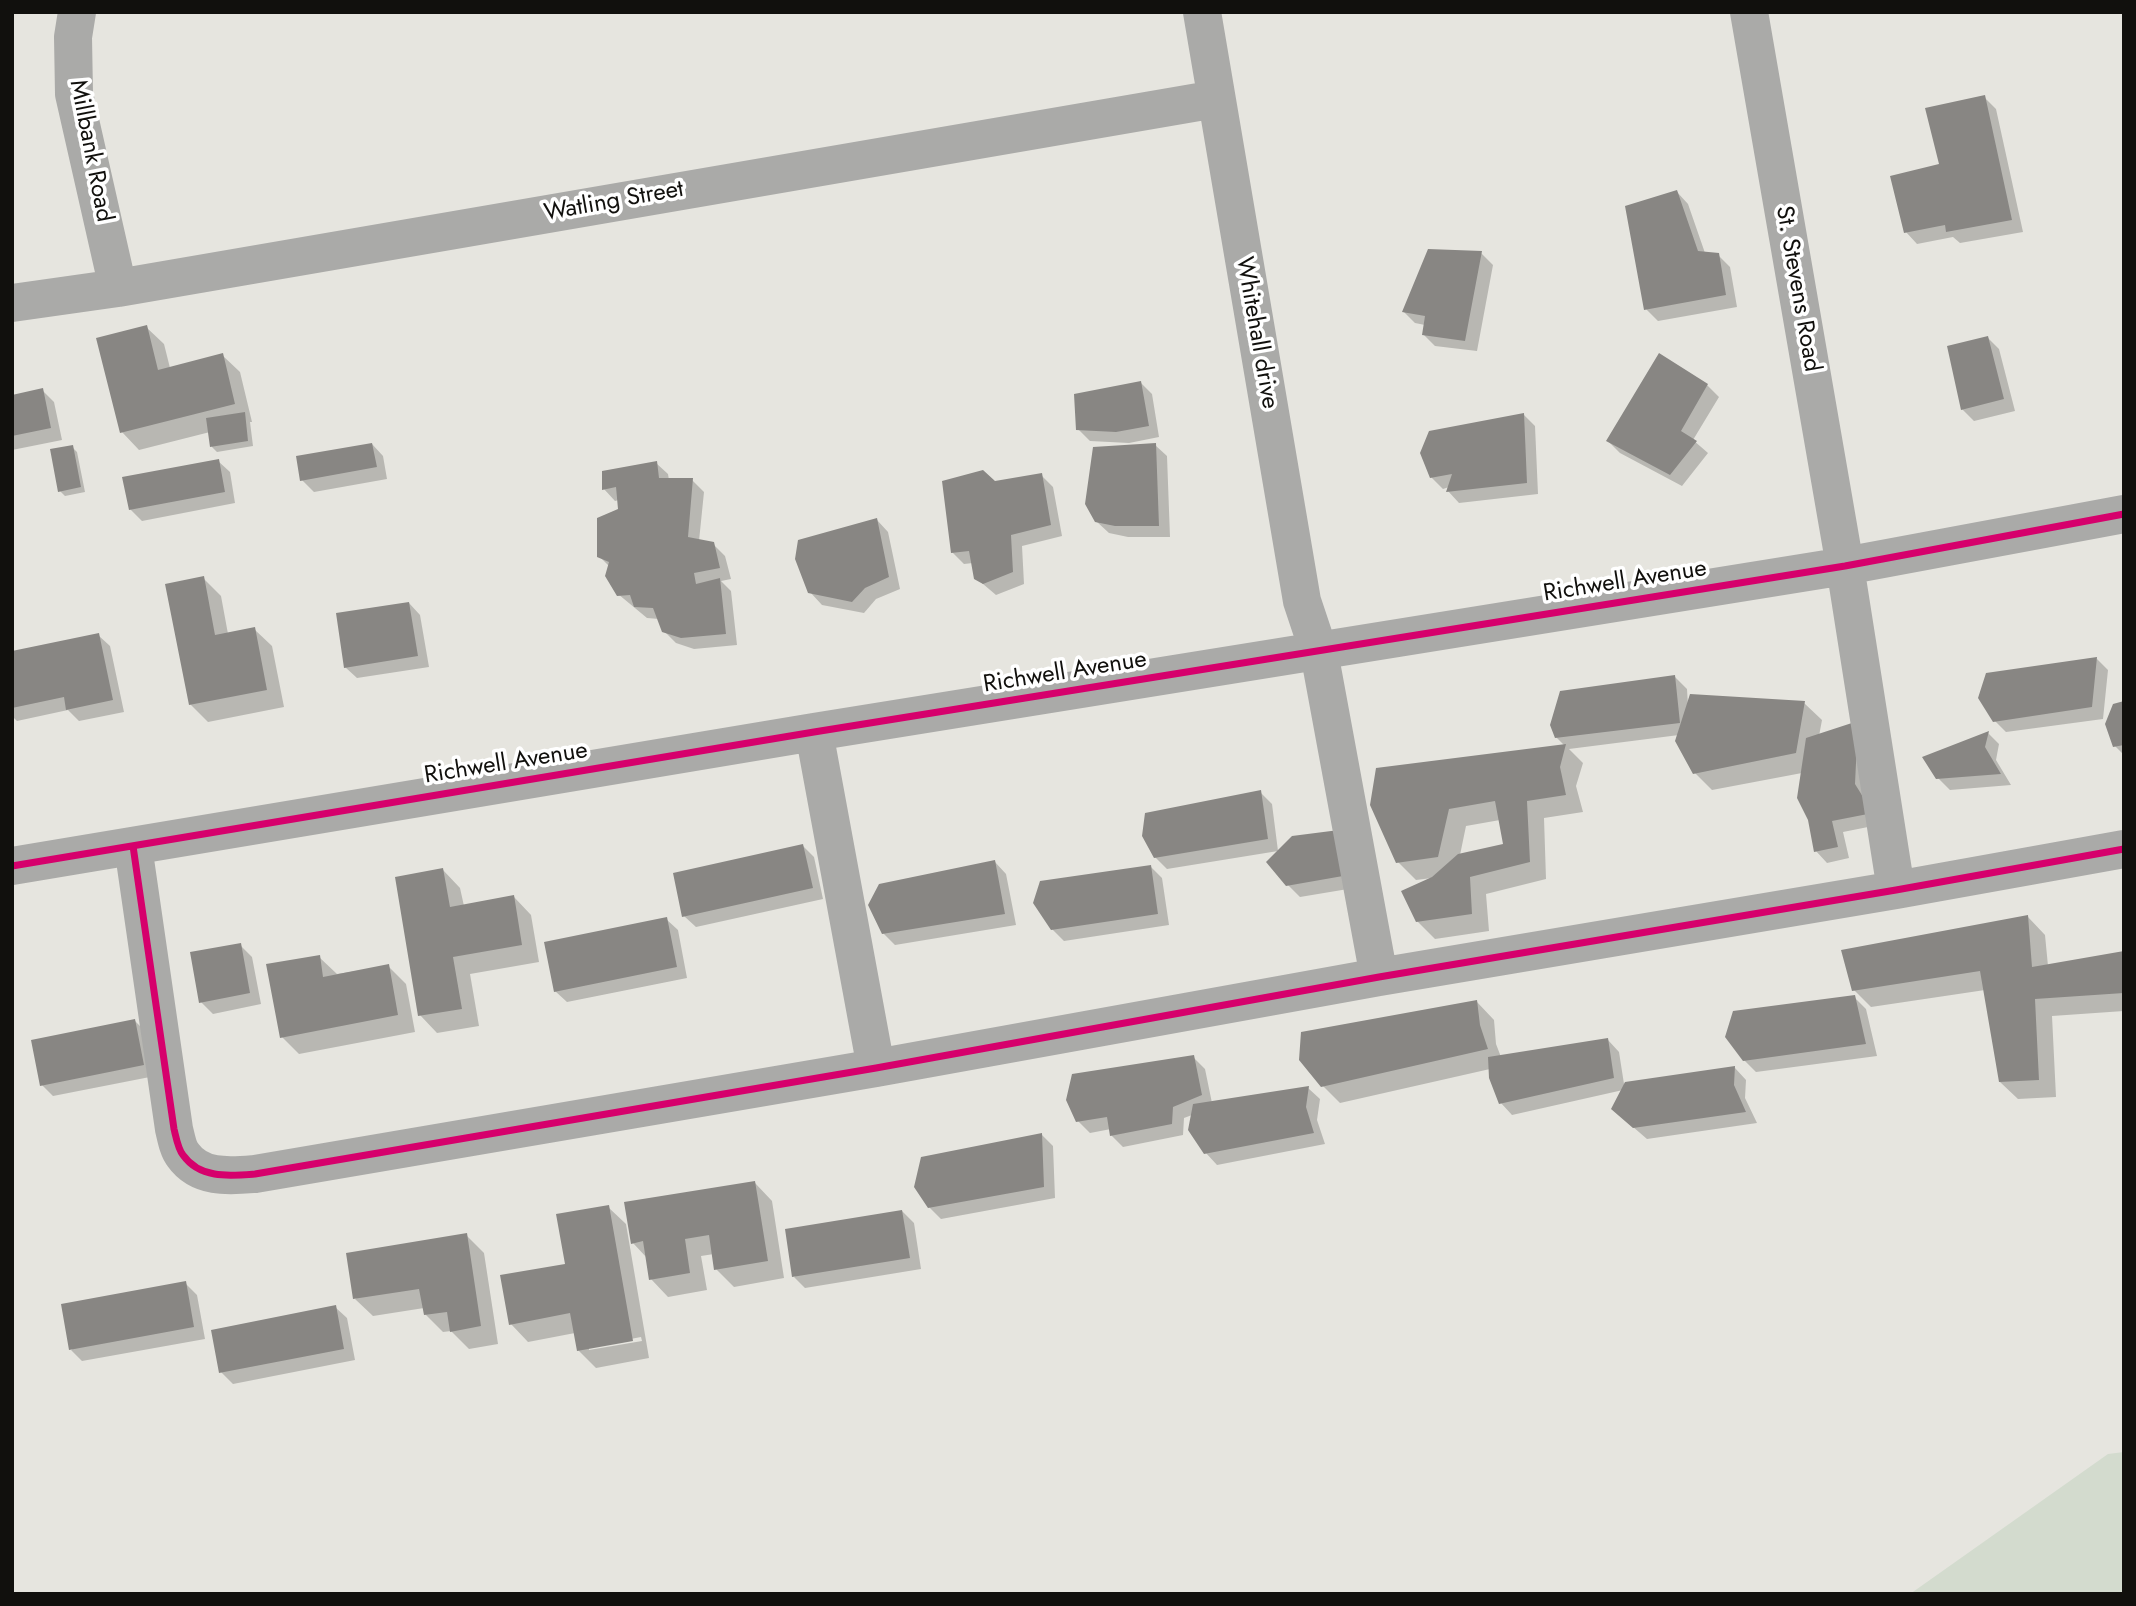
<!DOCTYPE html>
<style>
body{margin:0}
#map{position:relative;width:2136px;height:1606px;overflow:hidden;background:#e6e5df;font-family:Jost,sans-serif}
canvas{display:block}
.frame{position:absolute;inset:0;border:14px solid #11100d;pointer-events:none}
</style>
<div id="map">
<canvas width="2136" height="1606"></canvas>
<div class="frame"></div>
</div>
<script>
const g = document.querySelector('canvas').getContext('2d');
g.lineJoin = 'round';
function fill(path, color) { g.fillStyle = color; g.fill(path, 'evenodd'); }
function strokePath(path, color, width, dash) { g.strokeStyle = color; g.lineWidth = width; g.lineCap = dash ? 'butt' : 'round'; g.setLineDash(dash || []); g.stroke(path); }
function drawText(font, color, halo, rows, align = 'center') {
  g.font = font + ' Jost,sans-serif'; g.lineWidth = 7; g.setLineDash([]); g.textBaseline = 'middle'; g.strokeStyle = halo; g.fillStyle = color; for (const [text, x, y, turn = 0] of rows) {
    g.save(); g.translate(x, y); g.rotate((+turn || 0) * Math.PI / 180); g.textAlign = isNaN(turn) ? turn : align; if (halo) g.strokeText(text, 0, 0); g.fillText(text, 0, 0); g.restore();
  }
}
const green = new Path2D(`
 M2124,1452V1594H1910L2108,1454Z`);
const shadow = new Path2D(`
 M1984,97L1996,109L2023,232L1960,243L1953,237L1917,244L1906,232L1942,165Z
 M1677,192L1688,204L1705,253L1718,255L1730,267L1737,307L1658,321L1646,309Z
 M1481,253L1493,265L1477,351L1435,346L1424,335L1425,325L1415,323L1404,312Z
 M146,327L164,344L170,368L222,355L240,372L252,422H250L253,446L217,452L212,447L210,432L139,450L122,432Z
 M1988,338L1999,349L2015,411L1974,421L1962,409Z
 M1660,355L1707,385L1719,397L1693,440L1708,453L1682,486L1620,453L1608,441Z
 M1141,383L1152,394L1159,437L1129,443L1090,441L1078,429Z
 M42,390L54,402L62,440L12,450V396Z
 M1524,415L1535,426L1538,494L1459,503L1448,491L1449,487L1443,489L1431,477Z
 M372,444L383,456L387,479L314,492L302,480Z
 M1155,445L1167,456L1170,537H1128L1109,533L1096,521Z
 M72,447L77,452L85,492L65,496L60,491Z
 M218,461L230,472L235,503L142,521L130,509Z
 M656,463L668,474L669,480H692L704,492L699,541L713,544L725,556L731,579L721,581L731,591L737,645L694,649L676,643L664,631L659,619L647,618L618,594L610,567L599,556L620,511L619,500L615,501L604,489Z
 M1041,475L1053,487L1062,536L1022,546L1024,584L996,595L976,578L973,563L964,564L952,552L994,482Z
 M877,520L888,532L900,589L876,599L864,613L822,605L810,592Z
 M203,578L221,596L228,634L254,629L272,646L284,707L208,722L190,704Z
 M409,603L420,615L429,667L357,678L345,667Z
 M98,635L110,646L124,712L79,721L68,710L17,721L12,716V653Z
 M2097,659L2108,670L2103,719L2006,732L1994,720Z
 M1675,677L1687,689L1688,706L1804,703L1822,720L1819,736L1869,734L1883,824L1843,832L1849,858L1827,863L1816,851L1802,773L1712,790L1694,772L1679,735L1569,749L1583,763L1576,786L1583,812L1544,818L1546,879L1486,894L1489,931L1435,939L1417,921L1432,878L1416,880L1398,862L1372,805L1565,746L1556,737ZM1500,820L1505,845L1460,855L1466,826Z
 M2124,703V755L2115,746Z
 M1988,733L1999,744L1996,760L2011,785L1950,790L1938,778Z
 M1260,792L1272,804L1278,851L1167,869L1155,857Z
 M1338,832L1354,888L1300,897L1288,885Z
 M803,846L814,857L823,899L696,927L684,916Z
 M995,862L1006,874L1016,925L895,945L883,933Z
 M1150,866L1162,878L1169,925L1064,941L1052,929Z
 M443,870L460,888L464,906L514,897L531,915L539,962L470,974L479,1026L437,1033L420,1015Z
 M2028,917L2045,935L2048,966L2124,953V1011L2052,1016L2056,1097L2018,1099L2000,1082L1985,990L1871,1007L1854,990Z
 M666,919L678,930L687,978L567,1002L555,991Z
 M240,945L252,957L261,1004L213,1014L201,1002Z
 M319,957L337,974L388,966L406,984L415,1032L299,1054L282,1037Z
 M1854,997L1866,1009L1877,1056L1756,1072L1744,1060Z
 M1477,1002L1494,1020L1496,1044L1501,1057L1608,1040L1619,1052L1624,1084L1735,1068L1746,1080L1745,1098L1757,1123L1647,1139L1625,1120L1623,1090L1512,1115L1501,1103L1490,1069L1340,1103L1322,1085Z
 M135,1021L146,1032L155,1076L53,1096L42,1085Z
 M1193,1057L1205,1069L1212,1103L1308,1088L1320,1099L1317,1120L1325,1144L1217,1165L1206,1153L1192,1115L1184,1118L1183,1135L1123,1147L1111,1135V1129L1090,1133L1078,1121Z
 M1042,1135L1053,1146L1055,1198L941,1219L929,1207Z
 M755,1183L772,1201L784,1278L734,1287L716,1269L714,1254L701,1256L707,1290L668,1297L651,1279L647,1258L633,1243Z
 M608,1207L626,1224L649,1358L596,1368L578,1350L575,1333L528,1342L511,1324L567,1265ZM641,1337L642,1341L589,1350V1347Z
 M902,1211L914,1223L921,1269L805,1288L794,1277Z
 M466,1235L484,1253L498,1344L469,1349L451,1331L443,1332L425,1314L424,1308L373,1316L355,1299Z
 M185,1283L197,1295L205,1339L82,1361L71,1350Z
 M335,1307L347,1318L355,1360L233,1384L221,1372Z`);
const building = new Path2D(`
 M1985,95L2012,220L1946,232L1945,225L1904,233L1890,176L1939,164L1925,108Z
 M1677,190L1698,251L1719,253L1726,295L1644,310L1625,206Z
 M1428,249L1482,251L1465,341L1422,335L1425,316L1402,312Z
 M147,325L158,370L223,353L235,404L120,433L96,338Z
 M1988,336L2004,399L1961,410L1947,346Z
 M1659,353L1708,384L1681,431L1697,441L1670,475L1606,441Z
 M1141,381L1149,426L1116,432L1076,430L1074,394Z
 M43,388L51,428L12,436V395Z
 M245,412L248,441L210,447L206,418Z
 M1524,413L1527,483L1446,492L1452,474L1430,478L1420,453L1429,431Z
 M372,443L377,467L300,481L296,456Z
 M1156,443L1159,526H1115L1095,522L1085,504L1093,447Z
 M73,445L81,487L58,492L50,449Z
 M219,459L225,492L129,510L122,477Z
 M657,461L659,478H693L688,537L714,542L720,568L694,573L696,584L720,578L726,634L681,638L662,632L653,608L634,607L630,595L617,596L605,576L609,562L597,557V518L618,509L616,487L602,490V471Z
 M983,470L995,481L1042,473L1051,525L1011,535L1013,572L983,584L974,579L969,551L951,553L942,481Z
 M877,518L889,577L865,588L852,602L808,593L795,559L798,540Z
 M204,576L215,635L255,627L267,690L189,705L165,584Z
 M409,602L418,656L344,668L336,613Z
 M99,633L113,700L66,710L64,697L12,708V651Z
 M2097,657L2092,707L1993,722L1978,698L1986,673Z
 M1675,675L1680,723L1555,738L1550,725L1560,691Z
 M1690,694L1805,701L1796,753L1693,774L1675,741Z
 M2124,701V745L2113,747L2105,724L2113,704Z
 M1858,721L1855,784L1873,813L1832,821L1838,847L1814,852L1808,820L1797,798L1806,738Z
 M1989,731L1985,747L2001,774L1936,779L1922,757Z
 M1566,744L1560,767L1566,795L1527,801L1530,862L1470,877L1472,914L1416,922L1401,891L1432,877L1458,854L1503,844L1495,801L1449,809L1438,857L1396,863L1370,805L1376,768Z
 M1261,790L1268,839L1154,858L1142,836L1145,813Z
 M1339,830L1343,876L1286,886L1266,862L1292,836Z
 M803,844L813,888L682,917L673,873Z
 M995,860L1005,914L882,934L868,905L879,884Z
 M1151,865L1158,914L1051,930L1033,903L1040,881Z
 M443,868L450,907L514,895L522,945L453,957L462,1009L418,1016L395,877Z
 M2028,915L2032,967L2124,951V993L2035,999L2039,1080L1999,1082L1980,971L1852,991L1841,950Z
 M667,917L677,967L554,992L544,942Z
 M241,943L250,993L199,1003L190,952Z
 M320,955L323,977L389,964L398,1015L280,1038L266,964Z
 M1855,995L1866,1044L1743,1061L1725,1037L1733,1011Z
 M1477,1000L1480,1025L1488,1049L1321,1087L1299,1060L1301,1032Z
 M135,1019L144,1065L40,1086L31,1040Z
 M1608,1038L1614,1078L1499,1104L1489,1078L1488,1057Z
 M1194,1055L1202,1095L1173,1107L1172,1124L1110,1136L1107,1117L1076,1122L1066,1100L1072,1074Z
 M1735,1066L1734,1085L1746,1112L1633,1128L1611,1109L1625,1082Z
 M1309,1086L1306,1107L1314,1133L1204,1154L1188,1130L1193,1104Z
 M1042,1133L1044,1187L928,1208L914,1187L921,1157Z
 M755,1181L768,1261L714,1270L709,1235L685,1239L690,1273L649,1280L643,1241L631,1244L624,1202Z
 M609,1205L633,1341L577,1351L570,1313L509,1325L500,1275L565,1264L556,1214Z
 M902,1210L910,1258L792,1277L785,1229Z
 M467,1233L481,1326L450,1332L447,1312L424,1315L419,1289L353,1299L346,1253Z
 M186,1281L194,1327L69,1350L61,1304Z
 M336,1305L344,1349L219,1373L211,1330Z`);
const minor = new Path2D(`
 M77,12L73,37L74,94L118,288
 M1202,12L1302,601L1319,652L1379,977
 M1749,12L1845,566L1896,890
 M12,303L118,288L1216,99
 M814,732L876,1068
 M133,846L174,1129C176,1137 178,1149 183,1155C200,1179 229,1176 255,1174L876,1068L1379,977L1896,890L2124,849
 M12,866L814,732L1845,566L2124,514`);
const cycleway = new Path2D(`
 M133,846L174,1129C176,1137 178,1149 183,1155C200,1179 229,1176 255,1174L876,1068L1379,977L1896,890L2124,849
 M12,866L814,732L1845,566L2124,514`);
const streetNames = [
 ["Millbank Road",90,151,79],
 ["Watling Street",614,202,-10],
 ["St. Stevens Road",1797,289,80],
 ["Whitehall drive",1256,333,80],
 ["Richwell Avenue",1625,582,-9],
 ["Richwell Avenue",1065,673,-9],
 ["Richwell Avenue",506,764,-9]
];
fill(green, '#d3dbce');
fill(shadow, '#0003');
fill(building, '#888683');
strokePath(minor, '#aaaaa8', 38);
strokePath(cycleway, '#d6006c', 7);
drawText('24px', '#11100d', '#fff', streetNames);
</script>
